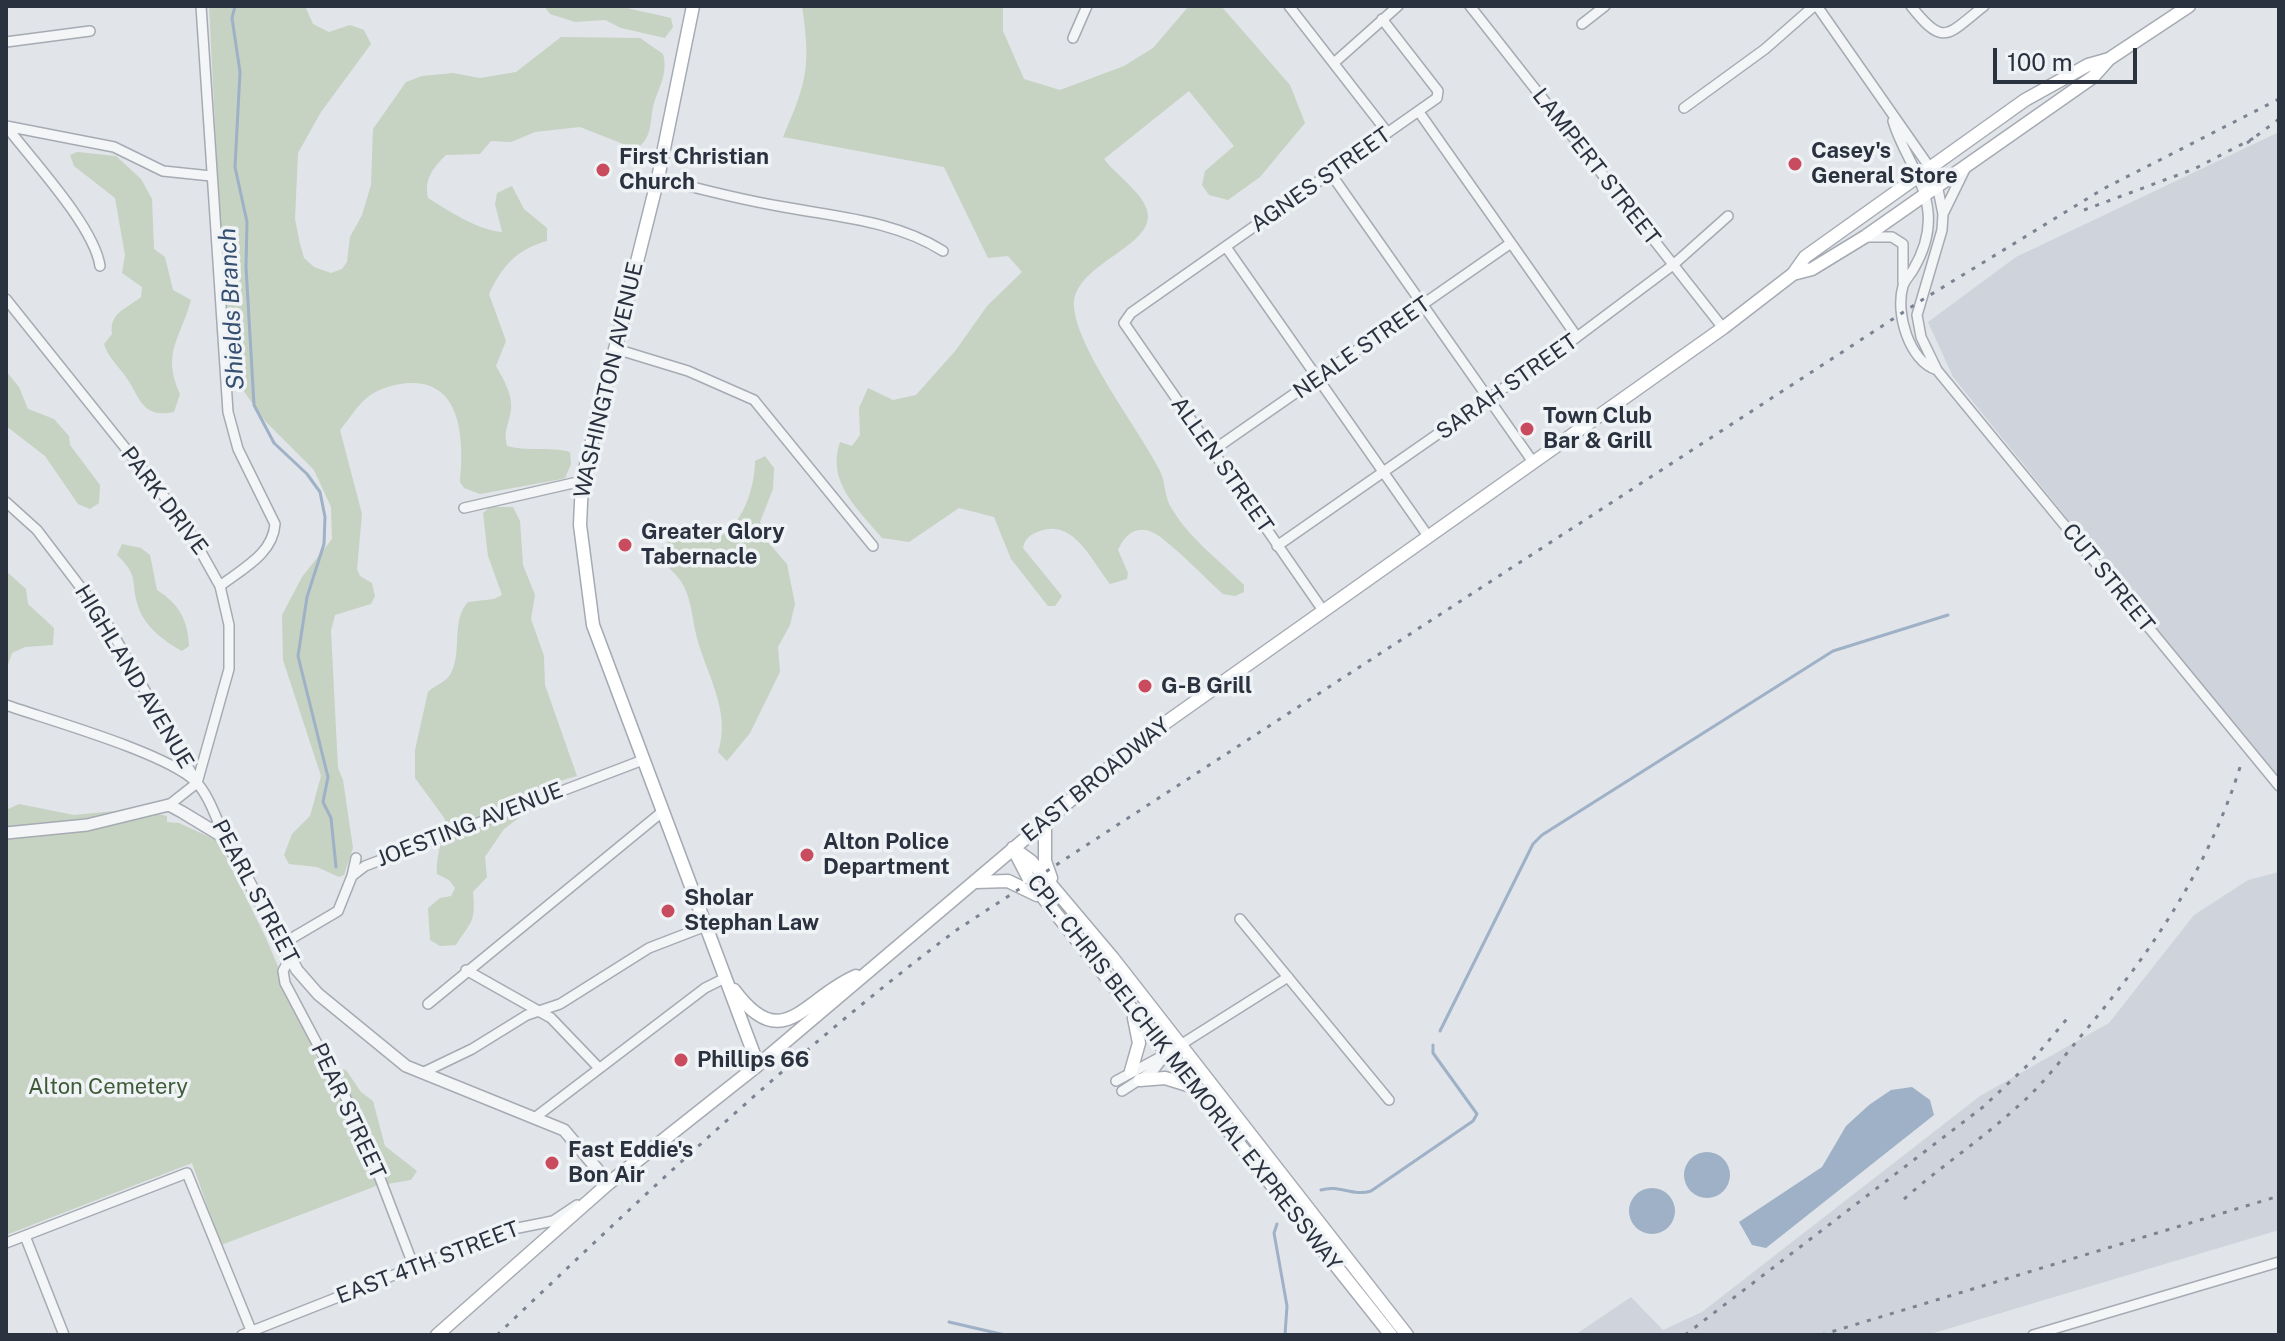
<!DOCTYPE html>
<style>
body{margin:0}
#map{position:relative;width:2285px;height:1341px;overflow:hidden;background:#e1e4e9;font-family:"Public Sans",sans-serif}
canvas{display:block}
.frame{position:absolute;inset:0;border:8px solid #2a3240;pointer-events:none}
.scale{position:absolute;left:1993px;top:48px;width:144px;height:36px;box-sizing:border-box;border:4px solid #2a3240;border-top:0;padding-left:10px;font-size:24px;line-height:28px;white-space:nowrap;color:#2a3240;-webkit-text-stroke:6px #f0f3f6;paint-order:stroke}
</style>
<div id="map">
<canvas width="2285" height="1341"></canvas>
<div class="frame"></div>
<div class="scale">100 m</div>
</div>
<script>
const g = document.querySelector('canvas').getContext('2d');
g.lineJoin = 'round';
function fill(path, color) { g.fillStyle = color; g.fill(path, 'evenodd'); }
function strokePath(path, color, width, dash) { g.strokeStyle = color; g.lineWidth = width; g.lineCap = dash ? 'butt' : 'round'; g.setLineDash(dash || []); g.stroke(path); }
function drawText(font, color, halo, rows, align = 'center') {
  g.font = font + ' "Public Sans",sans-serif'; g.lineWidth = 7; g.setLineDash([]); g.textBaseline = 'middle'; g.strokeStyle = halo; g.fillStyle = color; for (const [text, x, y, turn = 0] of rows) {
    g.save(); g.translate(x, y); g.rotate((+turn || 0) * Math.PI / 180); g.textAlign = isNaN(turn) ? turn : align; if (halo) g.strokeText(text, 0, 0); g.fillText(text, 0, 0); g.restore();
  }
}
const built = new Path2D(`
 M2279,132V781L1953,377L1928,322L2016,257Z
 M2279,872V1230L1927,1335H1575L1631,1297L1663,1330L1702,1312L1980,1096L2109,1023L2194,915L2248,880Z`);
const green = new Path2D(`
 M209,6H305L313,24L329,32L350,25L364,30L371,44L321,112L298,153L295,219L300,244L304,258L314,267L331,273L342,269L347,262L350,237L362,215L371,185L373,129L406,82L422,76L453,73L480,78L516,72L561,37L640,38L663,54C668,72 660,85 654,103C649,120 654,137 636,149L580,127L535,132L511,142L491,141L480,154L446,155C432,169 424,179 428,198C449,211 477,230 502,232L495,204L497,193L512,186L524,209L547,228V241C517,249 502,266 489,294L506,341L496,366C504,380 515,398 510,415C507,429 504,431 507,446C529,452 548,446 570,452L571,464L565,478L557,480L480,494L464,488L460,482C464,443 463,380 409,383C395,384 379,388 368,397C357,405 349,420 340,430L362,514L357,569L360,576L372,583L375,596L371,604L335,615L331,631L338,768L343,780L353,848L344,875L339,877L317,867L289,864L284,855L292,834L310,816L321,776L283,660L282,615L302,577L332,539L331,507L314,470L265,421L233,376L223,284Z
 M544,6H618L671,18L673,27L665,38L621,28L605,20L575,22L550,14Z
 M802,6H1003V31L1024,79L1060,90L1124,66L1153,48L1189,6H1221L1290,85L1305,123L1260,177L1228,200L1209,195L1202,185L1205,171L1234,146L1189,91L1104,159C1115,174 1142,192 1147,210C1158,247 1071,263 1074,307C1077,349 1138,428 1159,469C1166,481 1164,498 1172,509C1189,538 1220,561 1244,585V592L1235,596L1223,594C1207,580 1168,539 1152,532C1135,525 1124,536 1118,550L1128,573L1127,579L1110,584C1091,560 1074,519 1040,531C1031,534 1025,538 1023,548L1062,596L1055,606H1048L1011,559L994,517L959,508L909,542L882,538C858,509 826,482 840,442L852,446L860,435L859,408L868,388L893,400L916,395L956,350L987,306L1022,272L1008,256L988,258L944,167L783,137C807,82 811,66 802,6Z
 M77,152L116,156L141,179L152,199L154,249L165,257L173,290L191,300C181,338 161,352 180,394L174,412C142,419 140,397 126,377C118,366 108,357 104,344L112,334C109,313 126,309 141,297L142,287L122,273L125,255L115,198L74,166L70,155Z
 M6,371L19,387L28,409L54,419L69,436L70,445L100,485L99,503L90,509L78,504L45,456L6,426Z
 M765,456L774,468L773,489L760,522L767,541L787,564L795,604L790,625L778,647L780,672L750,733L727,761L718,752C732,711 705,672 696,634C692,617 691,595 680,580C672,569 663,565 659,551L671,539C681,540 693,543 704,542C739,538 755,491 755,461Z
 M490,507H513L520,521L523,565L535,595L531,619L544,656L545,685L577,776L542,786L524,814L504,829L485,857L487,877L473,892C476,923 471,921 456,945L440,946L430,940L428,908L440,898L451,896L455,888L449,880L437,874C435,858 444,837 445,819L415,778V750L428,692C436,684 447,683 452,671C462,649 451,621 468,602L494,599L502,595L488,556L483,513Z
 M122,544L141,548L150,555L157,590C179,604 188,620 189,646L182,651C165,642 144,626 138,606C130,581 140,577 117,555Z
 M6,571L26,589L28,604L54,628L53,645L25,647L12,653L6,671Z
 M19,804L74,815L135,809L167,816V822L179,823L218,841L265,936L320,1065L346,1070L361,1092L373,1101L385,1146L417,1171L411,1180L376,1186L221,1245L192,1163L6,1235V810Z`);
const water = new Path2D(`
 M1912,1087L1930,1100L1934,1115L1766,1248L1752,1245L1739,1222L1822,1167L1846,1126L1869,1105L1891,1090Z
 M1684 1175a23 23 0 1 1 46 0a23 23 0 1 1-46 0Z
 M1629 1211a23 23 0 1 1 46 0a23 23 0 1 1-46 0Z`);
const stream = new Path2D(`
 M235,6L232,18L240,72L235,167L247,222L246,267L254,405L274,443L307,474L320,492L325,517L324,544L307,597L298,656L328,777L323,802L331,818L336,867
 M1440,1031L1533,844L1542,835L1833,651L1948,615
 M1321,1190C1339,1184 1353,1197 1371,1191L1473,1121L1477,1114L1433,1053V1045
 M1277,1224L1274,1233L1287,1306L1285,1335
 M949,1322L1005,1335`);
const minor = new Path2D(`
 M201,6L228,412L238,449L275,524C273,554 242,569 220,586
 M1289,6L1387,132
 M1470,6L1723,328
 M1817,6L1935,175L1943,214L1942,230L1917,315L1921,337L1937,370L2279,786
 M1911,6C1944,48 1947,35 1984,6
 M1582,24L1605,6
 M1073,38L1087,6
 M6,42L90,31
 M1335,62L1398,6
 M1684,108L1765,49L1814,6
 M1419,112L1577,337
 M1893,121C1902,152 1925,179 1928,212C1930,232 1923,253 1913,270C1910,275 1905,280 1903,286C1895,313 1909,361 1937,370
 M6,126L114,147L163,171L211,176
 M6,126C32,160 94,226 100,266
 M1331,174L1533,462
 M658,178C699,189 742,200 784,207C838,217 896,221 943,251
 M1943,214L1966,167
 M1866,237H1892L1903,244V282
 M1226,247L1428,536
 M6,299L183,520L220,586L229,625V669L197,783
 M616,349L688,371L754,400L873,546
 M1212,451L1511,243
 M6,502L37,530L104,618L197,783
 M464,508L582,481
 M1277,546L1577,337L1673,265L1728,216
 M1322,609L1124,323L1131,313L1437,98L1438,91L1382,19
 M6,705C49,720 167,753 196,782C209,795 217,821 225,838
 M169,805L197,783
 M352,876L356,858
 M1240,919L1389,1100
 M282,944L338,911L352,876L365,866L643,760
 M290,958L283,971L285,983L358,1121L414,1267
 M466,970L551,1018L599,1068
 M428,1004L662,812
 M422,1073L472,1049L527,1015L560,1004L649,948L706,926
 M1116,1081L1166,1054L1288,977
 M1122,1091L1153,1071L1166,1054
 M537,1116L705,988L725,978
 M25,1236L64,1335
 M6,1243L187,1173L253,1335
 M242,1335L508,1230L553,1221L577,1205
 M2033,1335L2279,1262`);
const tertiary = new Path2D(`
 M6,833L87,825L169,805L182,812L225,838L297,970L318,994L406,1066L564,1130L609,1183`);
const secondary = new Path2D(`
 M693,6L658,178L582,481L580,525L593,625L758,1065
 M1793,274L1812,269L1866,236L2093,77L2109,59
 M1045,821V861L1051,878
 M1013,848L1031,861L1112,957L1407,1335
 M1013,848L1030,881L1391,1335
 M975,882L1008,881L1037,895
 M734,990C783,1056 803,999 856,976
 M1131,1071L1139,1043L1134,1018
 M1140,1080L1165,1078L1191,1086
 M437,1335L609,1183L758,1065L1144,738L1723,328L1793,274L1805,257L2025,100L2088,65L2109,59L2189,6`);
const rail = new Path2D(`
 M2247,143L2279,119
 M2084,210L2194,169L2254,138
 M1904,1199C1940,1167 1981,1140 2017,1107C2043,1085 2064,1056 2086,1030C2154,948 2209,867 2241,764
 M497,1335C645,1194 794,1052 958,929L1922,300L2103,189L2279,99
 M1685,1335L1983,1107L2030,1063L2071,1014
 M1821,1335L2279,1196`);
const markers = [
 [1795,164,8,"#c84c5d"],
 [603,170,8,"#c84c5d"],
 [1527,429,8,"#c84c5d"],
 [625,545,8,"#c84c5d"],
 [1145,686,8,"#c84c5d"],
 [807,855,8,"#c84c5d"],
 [668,911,8,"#c84c5d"],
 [681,1060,8,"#c84c5d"],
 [552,1163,8,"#c84c5d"]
];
const poiNames = [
 ["Casey's",1811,151],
 ["General Store",1811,176],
 ["First Christian",619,157],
 ["Church",619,182],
 ["Town Club",1543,416],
 ["Bar & Grill",1543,441],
 ["Greater Glory",641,532],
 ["Tabernacle",641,557],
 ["G-B Grill",1161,686],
 ["Alton Police",823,842],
 ["Department",823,867],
 ["Sholar",684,898],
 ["Stephan Law",684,923],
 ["Phillips 66",697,1060],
 ["Fast Eddie's",568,1150],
 ["Bon Air",568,1175]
];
const streetNames = [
 ["LAMPERT STREET",1596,167,52],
 ["AGNES STREET",1321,180,-35],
 ["NEALE STREET",1362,348,-35],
 ["WASHINGTON AVENUE",609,380,-77],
 ["SARAH STREET",1507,387,-35],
 ["ALLEN STREET",1222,465,55],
 ["PARK DRIVE",164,501,53],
 ["CUT STREET",2108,578,51],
 ["HIGHLAND AVENUE",134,677,59],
 ["EAST BROADWAY",1096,780,-39],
 ["JOESTING AVENUE",470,825,-21],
 ["PEARL STREET",255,892,62],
 ["CPL. CHRIS BELCHIK MEMORIAL EXPRESSWAY",1184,1073,52],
 ["PEAR STREET",348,1111,65],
 ["EAST 4TH STREET",428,1263,-21]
];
const parkNames = [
 ["Alton Cemetery",108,1087]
];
const waterNames = [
 ["Shields Branch",232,309,-93]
];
fill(built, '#cfd3db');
fill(green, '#c6d2c2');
fill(water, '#9eb1c7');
strokePath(stream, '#9eb1c7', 3);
strokePath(minor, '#a6abb3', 12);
strokePath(tertiary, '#a6abb3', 14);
strokePath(secondary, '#a6abb3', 15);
strokePath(minor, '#f3f5f7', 9);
strokePath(tertiary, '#f3f5f7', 11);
strokePath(secondary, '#fff', 12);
strokePath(rail, '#7b8392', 3, [4, 8]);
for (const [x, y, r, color] of markers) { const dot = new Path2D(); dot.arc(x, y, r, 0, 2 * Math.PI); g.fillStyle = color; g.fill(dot); strokePath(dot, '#f0f3f6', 3); }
drawText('bold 22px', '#2a3240', '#f0f3f6', poiNames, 'left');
drawText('22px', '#2a3240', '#f0f3f6', streetNames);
drawText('22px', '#3e5b38', '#f0f3f6', parkNames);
drawText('italic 24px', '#365072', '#f0f3f6', waterNames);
</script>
